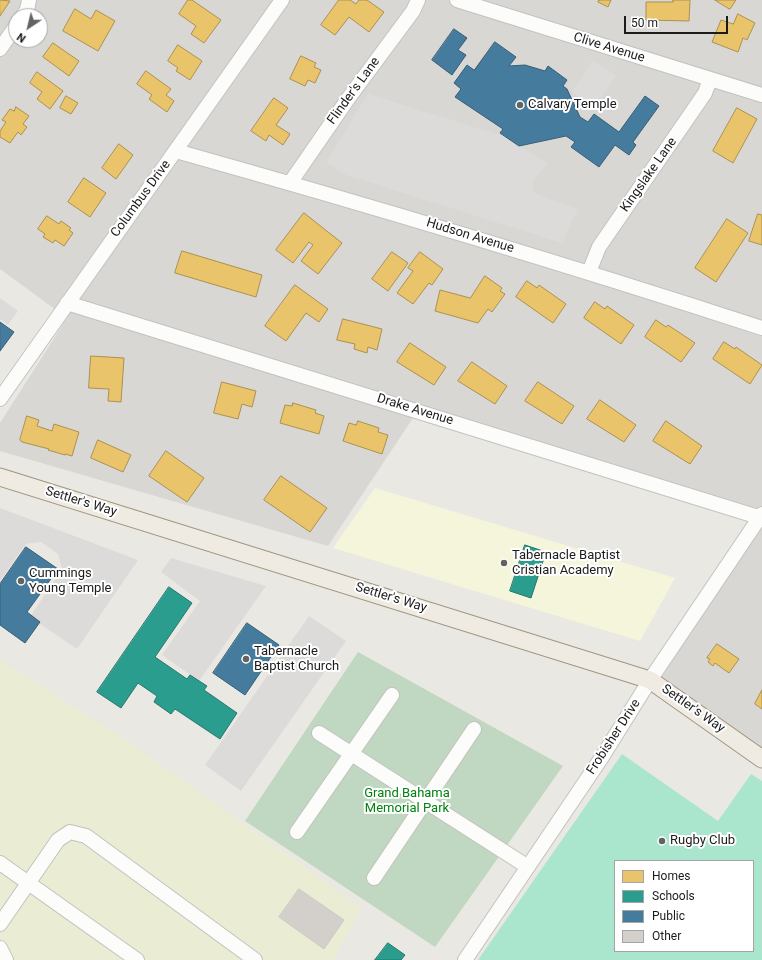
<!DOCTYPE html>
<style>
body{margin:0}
#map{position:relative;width:762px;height:960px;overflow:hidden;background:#eae8e2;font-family:Roboto,sans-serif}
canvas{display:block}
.legend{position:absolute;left:614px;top:860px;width:140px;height:92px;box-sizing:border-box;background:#fff;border:1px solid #a4a4a4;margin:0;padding:5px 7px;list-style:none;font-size:12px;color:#1b1b1b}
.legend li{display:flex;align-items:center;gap:8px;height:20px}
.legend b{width:20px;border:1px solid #a4a4a4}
.north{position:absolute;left:8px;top:8px;width:40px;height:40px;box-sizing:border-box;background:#fff;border:1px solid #a4a4a4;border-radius:50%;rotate:215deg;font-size:11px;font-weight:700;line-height:16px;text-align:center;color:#1b1b1b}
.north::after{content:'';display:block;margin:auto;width:14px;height:18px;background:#636361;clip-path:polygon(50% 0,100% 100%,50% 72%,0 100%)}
.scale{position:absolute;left:624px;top:16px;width:104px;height:18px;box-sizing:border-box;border:2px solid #1b1b1b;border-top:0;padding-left:5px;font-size:12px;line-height:14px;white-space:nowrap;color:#1b1b1b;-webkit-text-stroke:3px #fff;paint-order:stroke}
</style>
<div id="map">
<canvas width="762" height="960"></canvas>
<ul class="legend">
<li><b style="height:11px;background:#e9c46a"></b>Homes</li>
<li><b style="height:11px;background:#2a9d8f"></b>Schools</li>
<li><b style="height:11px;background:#457b9d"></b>Public</li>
<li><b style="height:11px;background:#d3d0cb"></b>Other</li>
</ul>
<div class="north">N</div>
<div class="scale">50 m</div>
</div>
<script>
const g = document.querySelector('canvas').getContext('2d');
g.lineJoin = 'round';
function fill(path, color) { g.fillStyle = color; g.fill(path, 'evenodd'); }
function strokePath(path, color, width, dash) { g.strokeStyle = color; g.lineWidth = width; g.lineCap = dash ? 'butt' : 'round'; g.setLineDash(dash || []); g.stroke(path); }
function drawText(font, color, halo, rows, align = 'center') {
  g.font = font + ' Roboto,sans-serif'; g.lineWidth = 4; g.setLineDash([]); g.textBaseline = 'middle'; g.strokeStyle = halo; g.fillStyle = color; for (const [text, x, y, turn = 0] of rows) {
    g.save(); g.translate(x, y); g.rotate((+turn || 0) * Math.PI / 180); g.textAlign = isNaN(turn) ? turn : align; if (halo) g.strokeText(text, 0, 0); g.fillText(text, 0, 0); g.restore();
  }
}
const residential = new Path2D(`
 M0,0H762V759L650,680L760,517L419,409L328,546L0,451V423L67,318L0,269ZM16,16H40V40H16Z`);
const education = new Path2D(`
 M375,488L675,578L640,641L333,548Z`);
const religious = new Path2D(`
 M426,5L690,83L694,97L595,230L574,255L567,259L312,183L306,177L307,168L419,9Z`);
const farmland = new Path2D(`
 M0,660L123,738L362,908L333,960H0Z`);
const cemetery = new Path2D(`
 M358,652L563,766L435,947L245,821Z`);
const pitch = new Path2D(`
 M622,754L718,821L751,774L762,781V960H478ZM615,861H753V951H615Z`);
const parking = new Path2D(`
 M593,60L616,76L595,107L572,92Z
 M368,94L503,136L548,163L532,182L534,193L578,209L562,243L346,175L326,162Z
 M0,298L18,311L8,325L0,319Z
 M0,508L138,560L77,649L30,617L62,569L58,554L41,542L26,544L0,581Z
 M171,558L266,586L199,681L162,655L200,601L161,572Z
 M309,616L346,641L241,791L205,765Z`);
const homes = new Path2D(`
 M0,0L10,1L0,16Z
 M188,0H192L221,20L204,43L191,34L196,26L179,14Z
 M339,0H350L356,4L359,0H367L384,12L369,32L349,17L335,35L321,25Z
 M599,0H598H611L608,7L598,2Z
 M673,0H690L689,21L646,20V2H673Z
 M715,0H736L730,9Z
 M75,9L91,19L96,10L115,21L98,51L63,31Z
 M738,14L755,23L747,40L743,38L738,52L712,42L721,20L733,24Z
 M53,43L79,61L69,76L43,57Z
 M178,45L202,61L190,80L176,71L178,68L168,61Z
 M301,56L316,63L314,67L321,70L315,83L308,80L305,86L290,79Z
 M146,71L171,89L166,95L174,101L167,112L149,99L152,95L137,84Z
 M37,72L63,91L50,109L37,99L42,92L30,83Z
 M66,96L78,103L71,114L60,108Z
 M274,98L288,108L276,125L290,134L283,145L269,135L266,141L251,131Z
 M16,107L29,116L23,124L27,127L21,135L18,132L10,143L0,137V131L6,122L2,120L10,109L14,111Z
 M737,108L757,119L733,163L713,151Z
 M119,144L133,155L116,179L102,168Z
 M84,178L106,193L90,217L68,202Z
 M304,213L342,243L318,274L301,261L313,245L309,242L293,263L276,250Z
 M758,214L762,215V245L749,241Z
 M47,216L59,224L61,221L71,228L69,230L73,233L64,246L55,240L53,243L43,237L45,234L38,229Z
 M727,219L748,233L716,282L695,268Z
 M182,251L262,275L256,297L175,273Z
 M392,252L408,263L388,291L372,279Z
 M420,252L443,269L432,285L429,283L413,304L397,293L413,271L408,268Z
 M485,276L502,288L500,291L505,294L492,312L488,309L478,323L435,311L440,290L470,298Z
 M527,281L537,288L539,285L566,304L553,323L516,297Z
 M295,285L328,309L319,322L306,313L286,341L265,326Z
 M595,302L605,309L607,306L634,325L621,344L584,318Z
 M343,319L382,329L377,350L368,347L367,353L354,349L355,344L337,340Z
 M656,320L666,327L668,325L695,343L681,362L645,337Z
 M724,342L735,349L736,347L762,365L750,384L713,359Z
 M410,343L446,367L434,385L397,362Z
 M91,356L124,358L121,402L108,401L109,389L89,388Z
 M472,362L507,386L495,404L458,381Z
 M222,382L256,391L252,407L242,404L238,419L214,413Z
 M538,382L574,406L562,424L525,401Z
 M600,400L636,425L624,442L587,419Z
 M293,403L316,410L315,413L324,416L319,434L280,423L285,405L292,406Z
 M27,416L39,420L37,426L52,431L54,424L79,432L72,456L65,454V455L48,450L49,449L22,442L20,440Z
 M358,421L379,428L378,432L388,435L382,454L343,441L349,423L356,425Z
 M666,421L702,446L690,464L653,441Z
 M98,440L131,455L123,472L91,458Z
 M166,451L204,478L187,502L149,476Z
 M281,476L327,508L310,532L264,500Z
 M717,644L739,659L729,673L715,663L713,666L708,662L710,659L707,658Z
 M762,690V709L755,704Z`);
const schools = new Path2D(`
 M525,545L546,552L531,598L510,591Z
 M169,587L192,603L155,657L187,679L190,675L207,686L204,690L237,713L220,739L175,709L171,714L154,702L157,696L138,683L121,708L97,692Z
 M388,943L405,955L401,960H375Z`);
const public = new Path2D(`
 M454,29L467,38L458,50L466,55L452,75L432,60Z
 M495,42L516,57L509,66L525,65L545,71L548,66L567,80L563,86L567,89L580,117L588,122L594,114L619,132L645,96L659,106L633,142L636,145L629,155L615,145L599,167L571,147L575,142L566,136L519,146L500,133L503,129L455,97L461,89L454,83L467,65L474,70Z
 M0,322L14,332L0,351Z
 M26,547L58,569L27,612L40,622L25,643L0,625V584Z
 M247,623L279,645L245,695L213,673Z`);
const building = new Path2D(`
 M299,889L344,920L324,949L279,917Z`);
const minor = new Path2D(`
 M457,0L762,95
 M23,16L27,10L29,0
 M0,49L16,26
 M176,151C372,206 568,265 762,328
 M290,183L350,96L413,11L418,0
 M589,272L599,247L705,93L710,79
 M67,303L762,518
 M0,399L282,0
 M319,733L528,867
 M297,832L392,695
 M0,863L137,960
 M374,878L474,729
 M0,924L58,840L70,832L86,836L255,960
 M0,948L6,960
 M465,960L602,757L650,680L762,514`);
const major = new Path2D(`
 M0,477L650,680L762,759`);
const markers = [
 [520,105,4,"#636361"],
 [504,563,4,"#636361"],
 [21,581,4,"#636361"],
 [246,659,4,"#636361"],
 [662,841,4,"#636361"]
];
const streetNames = [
 ["Clive Avenue",609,48,17],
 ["Flinder's Lane",354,91,-54],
 ["Kingslake Lane",649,175,-55],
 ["Columbus Drive",141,199,-54],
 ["Hudson Avenue",470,236,17],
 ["Drake Avenue",415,410,17],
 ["Settler's Way",81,502,17],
 ["Settler's Way",391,598,17],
 ["Settler's Way",693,709,35],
 ["Frobisher Drive",614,737,-57]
];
const poiNames = [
 ["Calvary Temple",528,105],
 ["Tabernacle Baptist",512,556],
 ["Cristian Academy",512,571],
 ["Cummings",29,574],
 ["Young Temple",29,589],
 ["Tabernacle",254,652],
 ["Baptist Church",254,667],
 ["Rugby Club",670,841]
];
const parkNames = [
 ["Grand Bahama",407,794],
 ["Memorial Park",407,809]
];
fill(residential, '#d9d7d4');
fill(education, '#f5f5dc');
fill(religious, '#d8d7d4');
fill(farmland, '#ebecd4');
fill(cemetery, '#c0d7c1');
fill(pitch, '#aae6ce');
fill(parking, '#dcdbd9');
fill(homes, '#e9c46a');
strokePath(homes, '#ab9152', 1);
fill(schools, '#2a9d8f');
strokePath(schools, '#26766c', 1);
fill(public, '#457b9d');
strokePath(public, '#385e76', 1);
fill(building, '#d3d0cb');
strokePath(building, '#cecac4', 1);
strokePath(minor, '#c2c2bf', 16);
strokePath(major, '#a09680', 19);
strokePath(minor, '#fcfcfb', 14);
strokePath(major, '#f0ebe2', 17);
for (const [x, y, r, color] of markers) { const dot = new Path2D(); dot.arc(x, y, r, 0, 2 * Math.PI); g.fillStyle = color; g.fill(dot); strokePath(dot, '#fff', 1.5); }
drawText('13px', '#1b1b1b', '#fff', streetNames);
drawText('13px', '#1b1b1b', '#fff', poiNames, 'left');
drawText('13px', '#028110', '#fff', parkNames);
</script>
